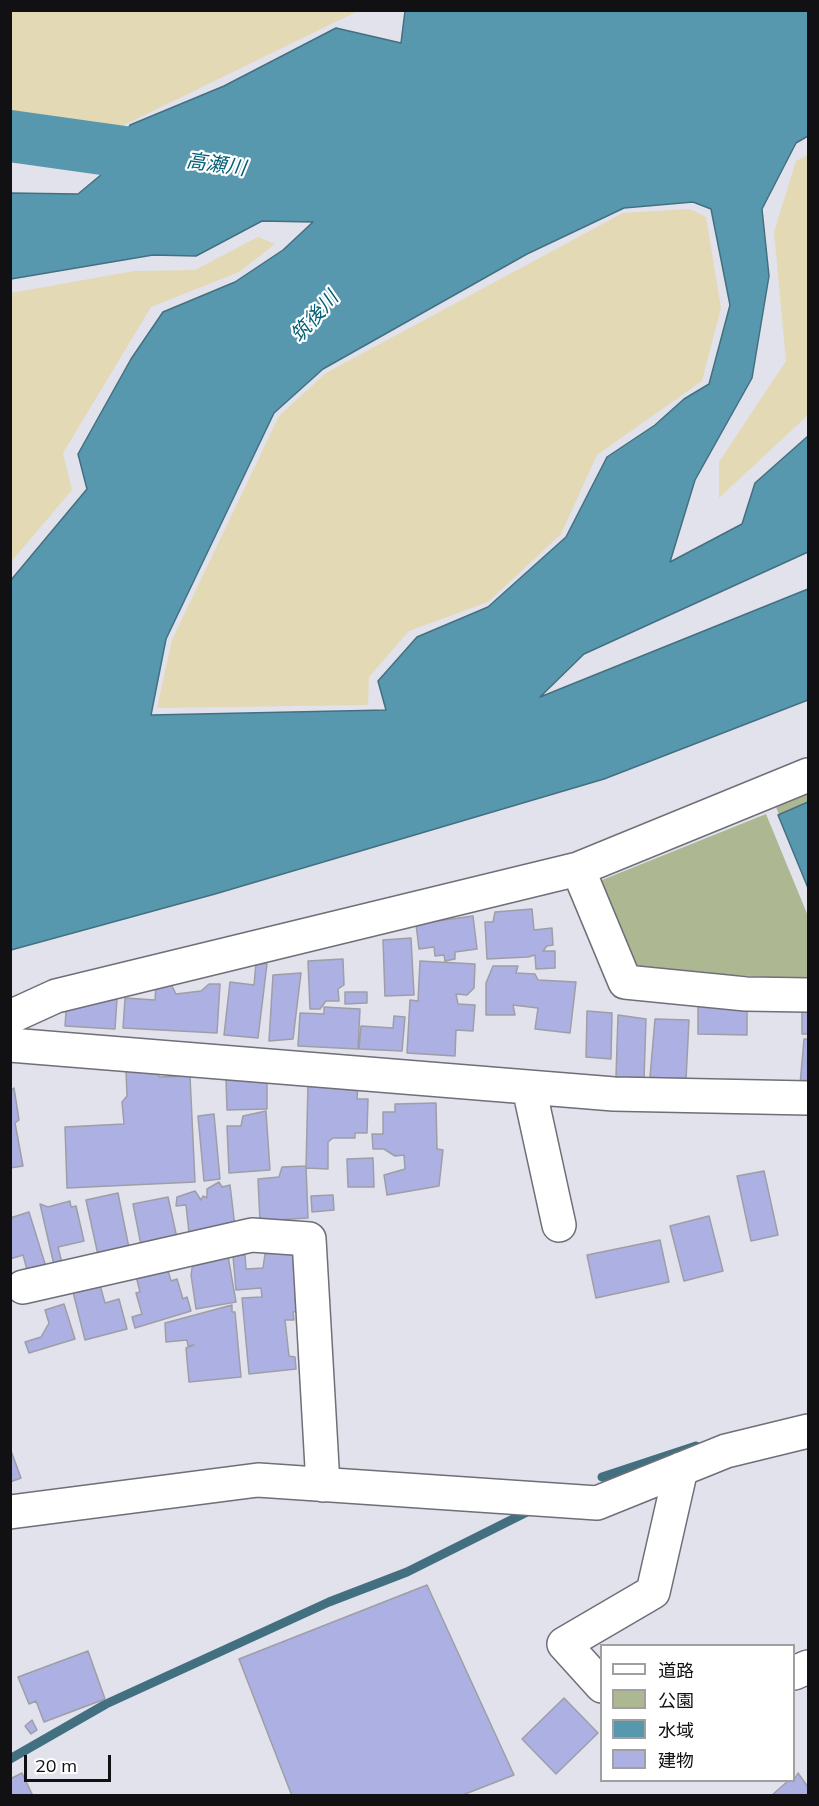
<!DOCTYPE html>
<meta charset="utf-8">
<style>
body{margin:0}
#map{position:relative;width:819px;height:1806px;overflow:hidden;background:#e1e2eb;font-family:Mulish,"Noto Sans JP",sans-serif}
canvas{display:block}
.frame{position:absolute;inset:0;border:12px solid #111114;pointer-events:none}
.legend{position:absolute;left:600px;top:1644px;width:195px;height:138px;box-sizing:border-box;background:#fff;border:2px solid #a0a0a1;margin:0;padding:8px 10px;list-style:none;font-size:18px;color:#111114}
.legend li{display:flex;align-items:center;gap:12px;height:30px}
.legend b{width:30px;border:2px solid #a0a0a1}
.scale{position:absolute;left:24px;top:1755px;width:87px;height:27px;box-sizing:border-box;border:3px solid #111114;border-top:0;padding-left:8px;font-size:18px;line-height:21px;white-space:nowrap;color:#111114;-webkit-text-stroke:4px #fff;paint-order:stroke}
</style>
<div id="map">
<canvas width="819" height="1806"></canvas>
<div class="frame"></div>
<ul class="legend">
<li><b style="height:8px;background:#fff"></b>道路</li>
<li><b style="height:16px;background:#adb893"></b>公園</li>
<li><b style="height:16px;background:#5898ae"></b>水域</li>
<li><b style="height:16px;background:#adb0e3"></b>建物</li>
</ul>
<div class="scale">20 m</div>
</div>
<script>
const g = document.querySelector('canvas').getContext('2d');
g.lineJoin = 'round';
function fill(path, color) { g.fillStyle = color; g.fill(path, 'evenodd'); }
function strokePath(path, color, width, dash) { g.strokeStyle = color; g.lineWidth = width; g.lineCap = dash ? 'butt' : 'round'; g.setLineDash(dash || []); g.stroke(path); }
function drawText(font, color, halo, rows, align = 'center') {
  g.font = font + ' Mulish,"Noto Sans JP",sans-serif'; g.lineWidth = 4.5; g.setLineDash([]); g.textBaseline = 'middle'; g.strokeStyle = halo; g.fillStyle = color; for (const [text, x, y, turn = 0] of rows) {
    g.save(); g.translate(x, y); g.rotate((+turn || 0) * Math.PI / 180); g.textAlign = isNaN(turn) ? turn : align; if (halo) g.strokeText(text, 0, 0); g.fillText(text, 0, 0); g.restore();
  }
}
const green = new Path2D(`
 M808,793V889L776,807Z
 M766,814L808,916V979L632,970L597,882Z`);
const sand = new Path2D(`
 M11,10H358V11L122,126L11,113Z
 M808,155V415L719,498V462L786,361L774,232L796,161Z
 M690,209L706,217L721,308L702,381L597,455L561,534L488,602L409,631L369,677L368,705L157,708L172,640L279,416L326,373L623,213Z
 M258,237L275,244L239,272L151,307L63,453L72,490L11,562V293L134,271L195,270Z`);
const water = new Path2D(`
 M405,11H808V136L796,143L762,209L769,276L752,378L695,480L670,562L742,524L755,483L808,436V552L584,654L540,697L808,589V700L604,779L215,894L11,950V580L87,489L78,454L131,359L163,312L235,282L283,250L313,222L262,221L196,256L153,255L11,279V193L78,194L102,174L130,125L224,86L336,28L401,43ZM693,202L711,209L730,305L709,384L684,399L655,425L607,457L566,537L488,607L417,637L378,681L386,710L151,715L166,639L274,413L323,369L527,254L624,208Z
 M808,802V888L778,815Z`);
const stream = new Path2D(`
 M602,1477L696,1446
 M10,1759L106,1704L329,1602L407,1572L527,1512`);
const river = new Path2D(`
 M10,136L188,161`);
const building = new Path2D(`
 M532,909L534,930L552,928L553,945L547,946L543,951H555V968L536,969L535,955L528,957L487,959L485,922H493L495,912Z
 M473,916L477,949L455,952V959L445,961L444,955L435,956L434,947L419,949L416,924Z
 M411,938L414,995L385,996L383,940Z
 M343,959L344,985L338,989L339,1001H326L320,1009H310L308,961Z
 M420,961L475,964L474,988L467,995L456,994L458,1004L475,1005L473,1031L456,1030L455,1056L407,1053L410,1000L418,1001Z
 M256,963L267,964L258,1038L224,1035L230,982L254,985Z
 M493,966H518L516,973L535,974L538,980L576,982L570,1033L535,1029L538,1008L513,1005L515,1015H486V983Z
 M301,973L293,1039L269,1041L273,975Z
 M156,984H171L176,994L201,991L209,984H220L217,1033L123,1028L125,998L155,1000Z
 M345,992H367V1003L345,1004Z
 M102,993L117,999L115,1029L65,1026L66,1012L60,1010Z
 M698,994L747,1000V1035L698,1034Z
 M802,1001H808V1034H802Z
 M324,1007L360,1009L358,1049L298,1046L300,1013L324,1014Z
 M587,1011L612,1013L611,1059L586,1057Z
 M618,1015L646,1019L644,1080L616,1077Z
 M394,1016L405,1017L402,1051L359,1049L361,1026L393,1028Z
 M655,1019L689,1020L686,1080L650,1077Z
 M804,1039H808V1085H800Z
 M158,1070L159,1077L190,1076L195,1182L67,1188L65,1127L124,1124L122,1102L127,1096L126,1071Z
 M267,1078V1109L227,1110L226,1079Z
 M308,1083L358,1085L357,1099H368L367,1133H355V1138H333L328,1142V1169L306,1168Z
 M14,1088L19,1120L15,1123L23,1166L10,1168V1091Z
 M436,1103L437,1149L443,1150L439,1186L387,1195L384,1175L405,1169L404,1155L395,1156L384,1149H373L372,1134H383V1112H395V1104Z
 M266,1111L270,1170L229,1173L227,1126H241L243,1116Z
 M214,1114L220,1179L204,1181L198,1116Z
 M373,1158L374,1187H348L347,1159Z
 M306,1166L308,1218L260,1221L258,1179L279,1177L282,1167Z
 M764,1171L778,1235L751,1241L737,1176Z
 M219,1182L222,1187L230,1185L235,1227L189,1233L186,1205L176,1206L177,1197L195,1191L201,1200L203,1196L207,1198V1189Z
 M118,1193L129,1248L98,1255L86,1200Z
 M333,1195L334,1210L312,1212L311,1196Z
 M168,1197L177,1238L141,1245L133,1204Z
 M70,1201L71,1207L76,1206L84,1241L58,1247L62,1263L54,1265L40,1204L48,1207Z
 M29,1212L46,1267L28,1273L23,1255L10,1259V1218Z
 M709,1216L723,1271L684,1281L670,1226Z
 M660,1240L669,1282L596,1298L587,1255Z
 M274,1248L292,1250L294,1257L299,1311L293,1312L294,1320H285L289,1356L295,1357L296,1369L249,1374L242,1298L262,1297L261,1288L236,1290L233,1256L245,1255L246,1269L263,1268L265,1254L274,1253Z
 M228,1256L236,1302L196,1309L191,1275L193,1262Z
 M167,1267L171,1281L177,1279L183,1299L187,1297L191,1311L135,1328L132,1317L142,1314L136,1293L140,1292L136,1276Z
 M100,1285L105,1303L119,1299L127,1329L85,1340L73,1292Z
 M64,1304L75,1339L29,1353L25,1342L41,1337L49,1323L45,1310Z
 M232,1305V1312H235L241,1377L189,1382L186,1348L194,1345L188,1346L187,1340L166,1342L165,1323Z
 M10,1448L21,1478L10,1482Z
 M427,1585L514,1775L460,1796H292L239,1659Z
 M88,1651L105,1699L44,1722L36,1701L29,1704L18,1677Z
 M564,1698L598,1733L556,1774L522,1739Z
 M32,1720L37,1730L31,1734L25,1726Z
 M22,1773L33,1796H10V1779Z
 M798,1773L808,1787V1796H771L789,1780H794Z`);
const minor = new Path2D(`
 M578,869L625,982L746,994L808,995
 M10,1017L56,996L578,869L808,775
 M10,1045L614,1094L808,1098
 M529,1088L559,1225
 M23,1287L252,1235L309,1239L323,1485
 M10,1512L258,1480L597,1503L726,1451L808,1431
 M794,1673L808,1667
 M602,1686L564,1644L653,1592L681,1469`);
const waterNames = [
 ["高瀬川",216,165,8],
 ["筑後川",315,317,-49]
];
fill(green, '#adb893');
fill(sand, '#e3d9b4');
fill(water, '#5898ae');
strokePath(water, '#437080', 1.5);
strokePath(stream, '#437080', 9);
strokePath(river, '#5898ae', 52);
fill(building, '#adb0e3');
strokePath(building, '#9d9ea6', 1.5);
strokePath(minor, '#6e6f77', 36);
strokePath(minor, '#fff', 33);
drawText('italic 20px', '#025f76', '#fff', waterNames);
</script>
